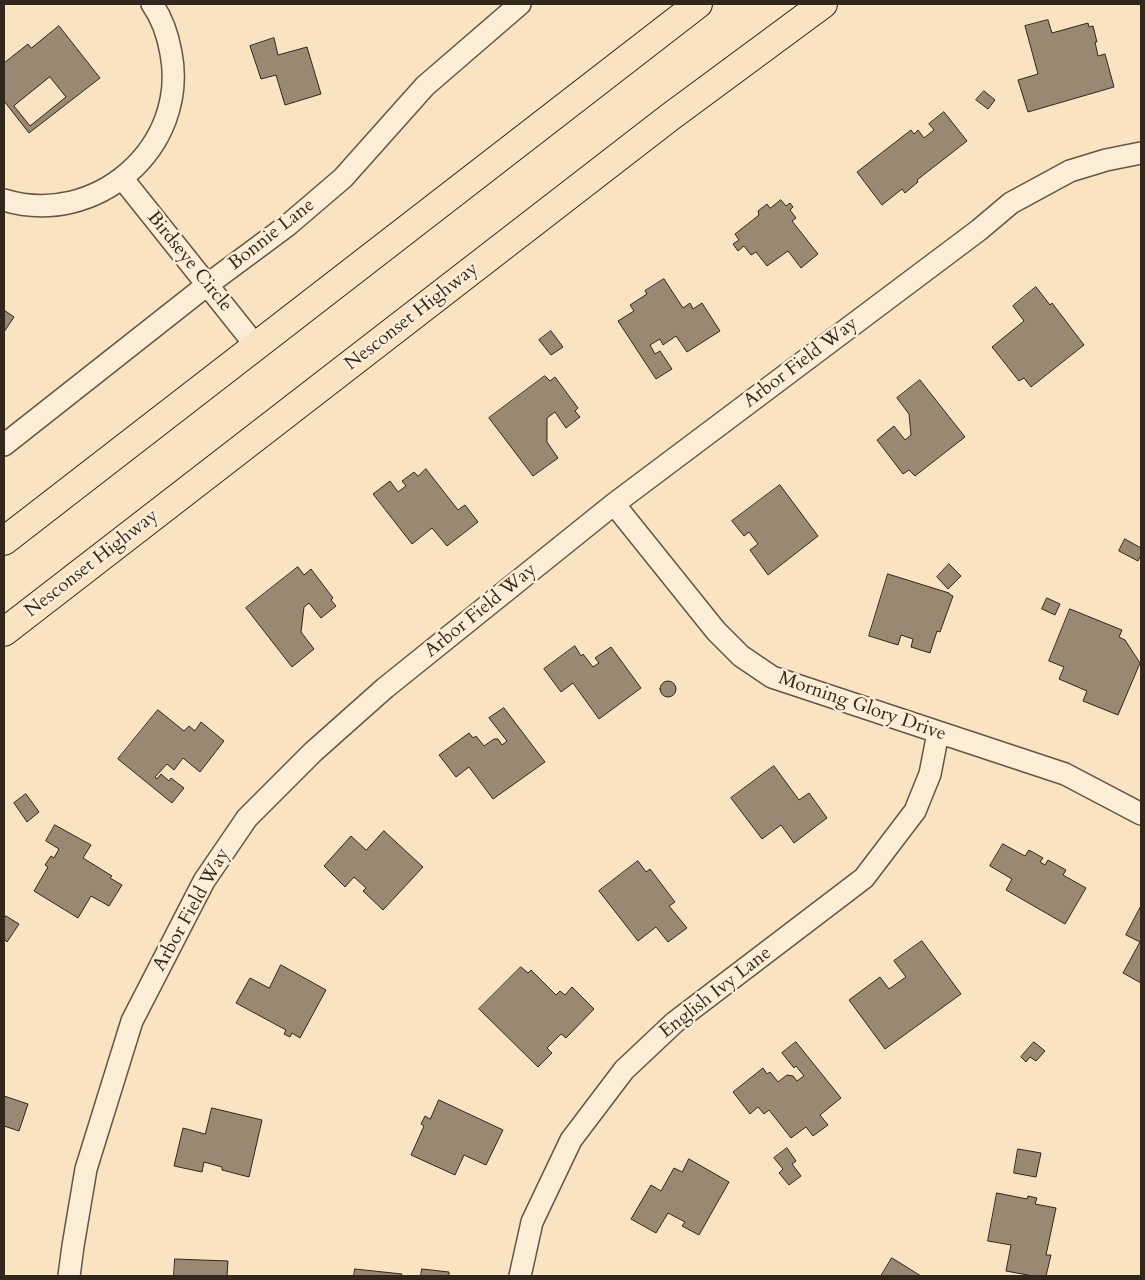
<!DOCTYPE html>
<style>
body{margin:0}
#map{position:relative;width:1145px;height:1280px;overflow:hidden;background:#f9e3c0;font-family:Cardo,serif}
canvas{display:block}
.frame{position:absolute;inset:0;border:5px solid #31271d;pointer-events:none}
</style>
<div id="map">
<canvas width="1145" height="1280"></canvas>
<div class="frame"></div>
</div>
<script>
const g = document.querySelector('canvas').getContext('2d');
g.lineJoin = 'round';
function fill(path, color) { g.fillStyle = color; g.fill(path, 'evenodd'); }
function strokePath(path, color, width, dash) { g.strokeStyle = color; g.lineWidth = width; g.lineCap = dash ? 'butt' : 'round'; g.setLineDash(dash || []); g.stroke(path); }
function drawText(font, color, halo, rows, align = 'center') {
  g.font = font + ' Cardo,serif'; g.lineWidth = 5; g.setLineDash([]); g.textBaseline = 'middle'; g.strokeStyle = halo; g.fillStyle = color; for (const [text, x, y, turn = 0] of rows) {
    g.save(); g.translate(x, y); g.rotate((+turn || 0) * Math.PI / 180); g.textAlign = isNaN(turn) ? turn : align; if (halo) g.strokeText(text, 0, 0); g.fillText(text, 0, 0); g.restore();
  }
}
const building = new Path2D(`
 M1048,20L1052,33L1088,23L1089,27L1093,26L1097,42H1095L1098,56L1105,54L1114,87L1028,112L1018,80L1038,74L1025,26Z
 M59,26L100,78L29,133L4,101V63L28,44L31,48ZM50,77L66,97L30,126L14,106Z
 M274,38L278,55L307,47L321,94L285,105L276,75L261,79L250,46Z
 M984,91L995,100L988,109L976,100Z
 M944,112L967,141L917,180L918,182L905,193L902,189L882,205L857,172L911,130L914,134L918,130L924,138L934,130L929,124Z
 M781,200L786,206L790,203L793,207L790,210L796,218L792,221L818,254L801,268L788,251L767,266L756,252L751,255L744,246L738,251L733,244L739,240L735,234L759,215L758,211L767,204L770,208Z
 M664,279L683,308L690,303L693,309L702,303L720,331L687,352L676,336L663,345L660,339L650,345L655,354L660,351L672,369L656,379L618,321L634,311L630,305L647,294L645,291Z
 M1036,287L1050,305L1052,303L1084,345L1031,387L1024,378L1019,381L992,347L1024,321L1013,306Z
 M4,310L14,317L4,332Z
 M551,331L563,347L551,355L539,340Z
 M545,376L550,381L555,377L578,408L575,411L580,417L566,428L555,412L547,418V442L558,458L533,476L489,418Z
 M920,380L965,437L915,476L909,470L903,474L877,440L894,426L905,440L911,435L909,414L897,398Z
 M426,469L458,510L465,505L478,522L447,546L432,528L412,544L373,494L390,481L398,492L406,486L402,481L414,472L418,476Z
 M780,485L818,536L768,575L750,550L758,544L749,532L744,536L732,521Z
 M1125,539L1141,548V555L1138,561L1119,551Z
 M949,564L961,576L948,589L937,577Z
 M298,567L304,575L311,569L333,598L331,600L336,606L321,618L309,603L304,607L301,632L314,649L292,667L246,608Z
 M888,574L949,593V594L953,596L940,632L937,631L930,653L911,647L913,639L901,635L898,645L869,636Z
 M1047,598L1060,604L1055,615L1042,609Z
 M1070,609L1122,630L1119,637L1125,640L1140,663L1118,715L1083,701L1087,691L1059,679L1064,667L1049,661Z
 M575,646L581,656L583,654L593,667L599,663L595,658L611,647L641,688L599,719L573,683L561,692L544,669Z
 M660 689a8 8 0 1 1 16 0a8 8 0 1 1-16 0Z
 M504,708L545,762L493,799L469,767L456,777L439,755L469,733L473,738L476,736L484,746L494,739H498L502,745L507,741L489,718Z
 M158,710L184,731L189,726L195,731L201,722L224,741L200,772L183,758L174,770L167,764L155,777L157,779L161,774L169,781L171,778L184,788L172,803L118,759Z
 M774,766L799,800L809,793L827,818L794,843L781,825L762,839L731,798Z
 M26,794L39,812L27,822L14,803Z
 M55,825L91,845L83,858L112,876L110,878L122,885L109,906L91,896L78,918L34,891L48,867L45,865L51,856L54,858L59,849L46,841Z
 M384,831L423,867L383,910L363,891L366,888L354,877L345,887L324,866L351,836L366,850Z
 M1003,844L1025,856L1029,850L1043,858L1040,862L1045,865L1048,860L1066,870L1063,875L1086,888L1065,924L1006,890L1012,879L990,866Z
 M638,861L646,872L650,869L675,902L669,906L687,928L668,942L656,927L638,941L599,891Z
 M1141,906V983L1123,973L1140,942L1126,935Z
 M6,916L19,924L7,942L4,939V920Z
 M922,941L961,994L885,1049L849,1000L880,977L889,989L906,977L894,961Z
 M281,965L326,990L300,1038L292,1033L290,1037L284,1034L286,1030L236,1003L250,978L269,988Z
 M521,967L528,973L531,970L556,995L560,991L565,995L572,987L594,1009L566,1038L561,1034L547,1048L552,1053L538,1067L479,1009Z
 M796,1042L841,1098L820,1115L828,1125L813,1136L806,1127L791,1138L769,1110L764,1114L758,1107L750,1114L733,1092L763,1068L767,1074L770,1072L778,1082L787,1075L793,1076L797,1081L804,1076L796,1066L794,1068L782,1053Z
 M1034,1042L1045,1051L1036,1061L1030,1057L1026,1062L1021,1057Z
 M4,1096L28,1104L19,1131L4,1126Z
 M439,1100L503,1130L486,1165L464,1155L455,1175L411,1155L424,1126L421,1124L425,1116L430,1119Z
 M212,1108L262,1120L249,1177L222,1170V1167L204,1162L202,1172L174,1166L183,1128L205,1134Z
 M787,1148L796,1161L792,1164L801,1176L789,1185L779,1173L783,1169L774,1158Z
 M1018,1149L1041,1153L1036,1177L1014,1173Z
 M689,1159L729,1182L699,1235L682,1226L685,1222L668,1213L656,1233L631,1219L651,1185L661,1191L674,1168L682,1172Z
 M997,1193L1027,1199L1028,1196L1037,1198L1035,1204L1056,1208L1046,1255H1051L1046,1276H1033L1006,1271L1011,1245L988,1241Z
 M892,1258L921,1276H881Z
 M175,1259L228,1261L227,1276H174Z
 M355,1269L402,1274L401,1276H354Z
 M422,1269L449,1272V1276H421Z`);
const street = new Path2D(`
 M122,178L256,346
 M4,200C95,228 189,148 171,53C168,36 162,18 152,4
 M4,445L207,285L288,225L343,178L425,86L520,4
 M614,504L716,631L741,656L772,677L1065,774L1141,814
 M69,1276L73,1246L86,1169L132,1021L204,881L247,818L313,752L385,688L614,504L979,230L1011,203L1070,171L1106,160L1141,153
 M520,1276L532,1222L571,1140L624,1070L675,1022L864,878L915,811L930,774L938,733`);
const highway = new Path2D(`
 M4,541L698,4
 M4,632L670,117L823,4`);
const streetNames = [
 ["Bonnie Lane",272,235,-38],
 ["Birdseye Circle",189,262,51],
 ["Nesconset Highway",412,317,-38],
 ["Arbor Field Way",801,363,-37],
 ["Nesconset Highway",92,564,-38],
 ["Arbor Field Way",481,611,-39],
 ["Morning Glory Drive",862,707,19],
 ["Arbor Field Way",192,910,-61],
 ["English Ivy Lane",716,993,-38]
];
fill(building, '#998972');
strokePath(building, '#31271d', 1);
strokePath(street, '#635646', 24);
strokePath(highway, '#31271d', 30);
strokePath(street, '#fbedd6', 21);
strokePath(highway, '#f9e3c0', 28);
drawText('19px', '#31271d', '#fbedd6', streetNames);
</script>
